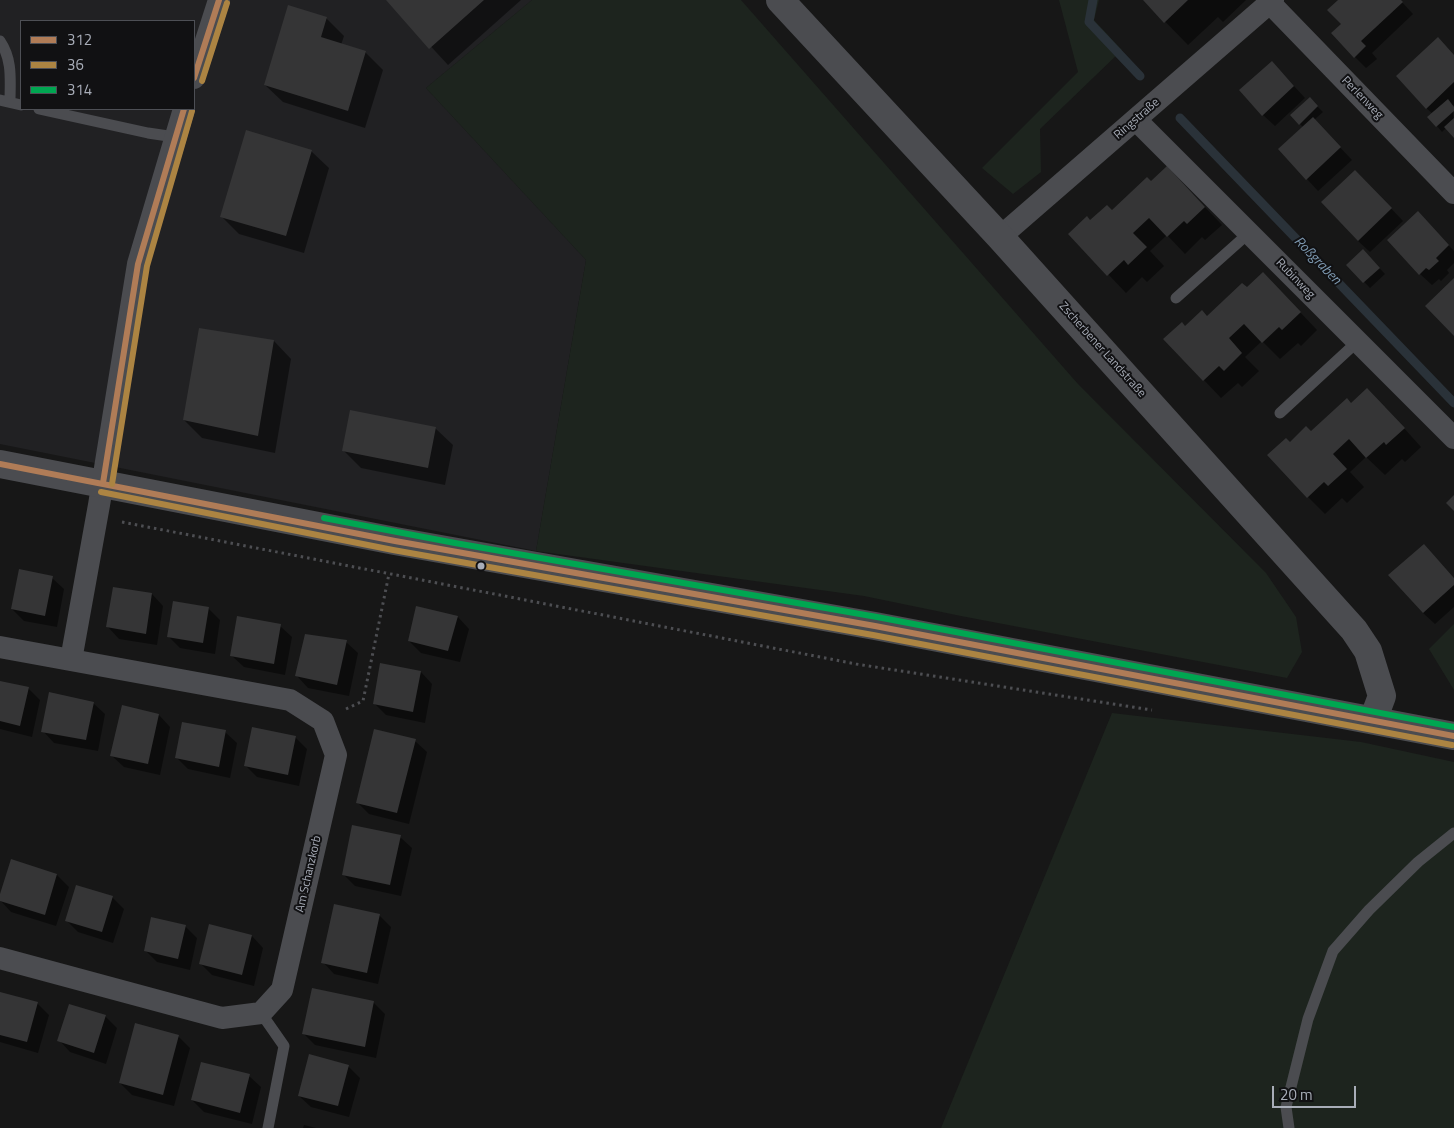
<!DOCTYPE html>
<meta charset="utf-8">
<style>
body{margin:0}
#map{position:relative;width:1454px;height:1128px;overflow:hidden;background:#171717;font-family:"Titillium Web",sans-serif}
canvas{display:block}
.legend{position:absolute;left:20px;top:20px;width:175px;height:90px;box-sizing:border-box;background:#111113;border:1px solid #4d4f55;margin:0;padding:6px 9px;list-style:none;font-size:15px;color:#a8adb8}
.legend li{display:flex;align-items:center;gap:10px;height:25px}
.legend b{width:25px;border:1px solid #4d4f55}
.scale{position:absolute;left:1272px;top:1086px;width:84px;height:22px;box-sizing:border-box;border:2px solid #a8adb8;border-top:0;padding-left:6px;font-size:15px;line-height:18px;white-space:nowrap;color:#a8adb8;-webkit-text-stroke:4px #111113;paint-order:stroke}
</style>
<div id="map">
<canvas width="1454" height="1128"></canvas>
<ul class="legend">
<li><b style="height:6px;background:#b07c57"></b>312</li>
<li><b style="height:6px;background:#ac8442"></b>36</li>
<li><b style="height:6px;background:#00a651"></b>314</li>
</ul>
<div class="scale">20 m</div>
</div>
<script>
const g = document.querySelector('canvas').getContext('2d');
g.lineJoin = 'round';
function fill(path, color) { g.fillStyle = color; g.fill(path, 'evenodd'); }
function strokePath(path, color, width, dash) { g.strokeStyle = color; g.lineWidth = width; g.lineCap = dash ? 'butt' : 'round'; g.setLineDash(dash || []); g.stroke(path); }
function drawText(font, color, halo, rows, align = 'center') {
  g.font = font + ' "Titillium Web",sans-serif'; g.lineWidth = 4; g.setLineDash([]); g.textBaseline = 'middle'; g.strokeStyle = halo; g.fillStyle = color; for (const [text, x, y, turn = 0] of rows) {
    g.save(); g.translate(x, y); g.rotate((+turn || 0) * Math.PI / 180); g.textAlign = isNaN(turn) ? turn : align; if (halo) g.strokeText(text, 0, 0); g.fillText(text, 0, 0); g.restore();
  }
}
const built = new Path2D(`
 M0,0H532L426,88L586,260L536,551L0,444ZM21,21H194V109H21Z`);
const green = new Path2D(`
 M532,0H741L1078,384L1266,573L1296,617L1302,652L1287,678L961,616L864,596L536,551L586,260L426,88Z
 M1059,0H1099L1094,20L1122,50L1040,129L1041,172L1013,194L982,168L1078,72Z
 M1454,624V690L1429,649Z
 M1112,713L1361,742L1454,762V1128H941Z`);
const shadow = new Path2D(`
 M388,0H521L448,65Z
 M1144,0H1246L1223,22L1218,17L1188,45Z
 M1340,0H1400L1413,14L1372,53L1377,59L1366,68L1355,57L1343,24Z
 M326,18L344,36L341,45L365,52L383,70L365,128L283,102L265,85Z
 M1454,56V105L1453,106L1454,137L1446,128L1442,132L1437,126L1433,114L1426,108Z
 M1283,74L1305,98L1275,126L1263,115Z
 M1310,99L1323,112L1314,120L1352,160L1318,191L1307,179L1304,128L1292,116Z
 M311,151L329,168L304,253L239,234L221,216Z
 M1152,183L1185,186L1222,225L1205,240L1202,237L1185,254L1167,235L1150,251L1164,266L1147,282L1142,277L1126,293L1070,234L1112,212Z
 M1367,183L1403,221L1370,252L1358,241Z
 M1429,225L1454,251V263L1447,270L1449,273L1441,281L1439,279L1432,285L1420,274Z
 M1363,251L1385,274L1370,288L1348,265Z
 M1280,291L1317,330L1301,346L1298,343L1280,359L1262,341L1245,357L1259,371L1242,387L1238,383L1221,398L1165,339L1185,327L1207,317Z
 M274,341L291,359L275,453L202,438L184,420Z
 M1385,407L1421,447L1405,462L1402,459L1385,475L1366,457L1350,472L1364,487L1347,503L1342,498L1325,514L1308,497L1290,443L1312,433Z
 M435,428L453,445L445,485L361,468L344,451Z
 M1435,557L1454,578V607L1435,624L1423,613Z
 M52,578L64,589L57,627L24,621L12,609Z
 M152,594L163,606L157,645L119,639L108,627Z
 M208,608L220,620L215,654L180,648L168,636Z
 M458,617L469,629L460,662L421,653L409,641Z
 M280,626L292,637L285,675L244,667L232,656Z
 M346,642L358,653L349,696L308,688L297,676Z
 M421,672L432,684L425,723L386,715L374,703Z
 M0,682L28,688L40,700L32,737L0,729Z
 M93,703L105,714L98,751L54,743L43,731Z
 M159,715L170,727L160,775L124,767L112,756Z
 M225,732L237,743L230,778L188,769L176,757Z
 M295,737L307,749L299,786L257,777L246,766Z
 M415,741L427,752L409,824L369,814L357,802Z
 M400,837L412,848L401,896L355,886L343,874Z
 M12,861L57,875L69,887L56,926L11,912L0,900Z
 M112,897L124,909L113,943L78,932L66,920Z
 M379,915L391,927L378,984L334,974L323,962Z
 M185,926L197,938L190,970L157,962L145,950Z
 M252,936L263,948L254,986L212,975L200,963Z
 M0,993L37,1003L49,1015L38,1053L0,1042Z
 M374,1003L385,1014L376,1058L315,1045L303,1033Z
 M105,1016L117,1028L106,1064L70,1052L59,1040Z
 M178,1036L190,1048L174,1106L132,1095L120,1083Z
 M348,1066L360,1078L349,1117L311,1107L299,1096Z
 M249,1076L261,1087L252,1124L204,1112L192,1100Z
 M304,1125L316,1128H303Z`);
const stream = new Path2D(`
 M1093,0L1089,22L1140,76
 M1180,118L1454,403`);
const building = new Path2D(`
 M386,0H484L429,49Z
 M1143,0H1188L1164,23Z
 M1338,0H1401L1403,2L1361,41L1366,46L1354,58L1331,33L1341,24L1327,10Z
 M288,5L327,17L321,37L366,51L348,111L264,85Z
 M1438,37L1454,55V82L1426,109L1396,76Z
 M1272,61L1294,86L1262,116L1239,90Z
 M1310,97L1318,106L1299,125L1290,115Z
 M1448,99L1454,107V111L1436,127L1427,117Z
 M1313,117L1341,147L1306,180L1278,149Z
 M1454,118V138L1444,127Z
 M246,130L312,150L286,236L220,217Z
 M1167,166L1205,207L1187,224L1184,221L1167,237L1149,218L1133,233L1147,247L1128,265L1124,260L1107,276L1068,234L1087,216L1090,220L1107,205L1112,210L1147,177L1151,181Z
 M1355,170L1392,208L1358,241L1321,202Z
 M1418,211L1449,245L1436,258L1439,261L1429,270L1426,268L1419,275L1387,240Z
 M1363,249L1380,268L1363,283L1346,265Z
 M1263,272L1301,312L1282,330L1279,327L1262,343L1244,324L1229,338L1242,353L1224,371L1219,366L1203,381L1163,339L1182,322L1185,326L1202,310L1207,316L1242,283L1247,287Z
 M1454,278V336L1425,306Z
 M199,328L274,340L258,436L183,420Z
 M1367,388L1405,428L1386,445L1384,442L1366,458L1349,439L1333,454L1347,469L1328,486L1324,482L1307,498L1267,455L1286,438L1290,442L1306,426L1311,431L1347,398L1351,403Z
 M350,410L436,427L428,468L342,451Z
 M1454,495V511L1446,503Z
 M1424,544L1454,578V585L1423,613L1388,575Z
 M19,569L53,576L45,616L11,609Z
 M113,587L152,593L146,634L106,627Z
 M173,601L209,607L203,643L167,637Z
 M416,606L458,616L448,651L408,641Z
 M237,616L281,624L274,664L230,656Z
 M305,634L347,640L337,685L295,676Z
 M380,663L421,671L413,712L373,704Z
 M0,681L29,687L20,726L0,721Z
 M49,692L94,702L86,740L41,732Z
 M122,705L159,714L148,764L110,756Z
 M182,722L226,730L219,767L175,758Z
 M252,727L296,736L288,775L244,766Z
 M374,729L416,739L397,813L356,803Z
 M352,825L401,835L390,885L342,875Z
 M11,859L57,874L45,915L0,901V894Z
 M76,885L113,896L102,932L65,921Z
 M334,904L380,914L367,973L321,963Z
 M151,917L186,925L178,959L144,951Z
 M209,924L252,935L242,975L199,964Z
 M312,988L374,1001L365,1047L302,1034Z
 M0,992L38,1002L27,1042L0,1035Z
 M69,1004L106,1015L94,1053L57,1041Z
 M135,1023L179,1035L163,1095L119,1083Z
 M309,1054L349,1065L338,1106L298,1096Z
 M201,1062L250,1074L240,1113L191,1100Z`);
const path = new Path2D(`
 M122,522L856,664L1152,710
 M346,709L363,701L389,574`);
const service = new Path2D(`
 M0,41C13,60 10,81 10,102
 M0,100L21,105
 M39,109L148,133L175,137
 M1176,298L1250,232
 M1280,413L1357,342
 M261,1013L284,1046L268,1128
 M1289,1128L1286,1107L1308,1019L1333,951L1369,910L1418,862L1454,833`);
const minor = new Path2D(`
 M1270,3L1454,193
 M194,78L219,0
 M1136,120L1454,438
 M1000,237L1273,0
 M0,647L290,700L323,721L336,755L282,990L261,1013L222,1018L0,958
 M71,660L99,505L138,264L184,109`);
const tertiary = new Path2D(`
 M780,0L1000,237L1354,630L1368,651L1382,696L1373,720
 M0,464L395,541L875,626L1454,736`);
const bus1 = new Path2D(`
 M194,78L219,0
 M0,464L395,541L875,626L1454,736
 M103,483L138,264L184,109`);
const bus2 = new Path2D(`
 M202,81L227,3
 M112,484L147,266L192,111
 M101,492L393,550L873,635L1452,745`);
const bus3 = new Path2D(`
 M324,518L455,543L877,617L1454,727`);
const markers = [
 [481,566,4.5,"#a8adb8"]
];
const streetNames = [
 ["Perlenweg",1362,98,46],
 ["Ringstraße",1137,119,-41],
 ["Rubinweg",1295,279,46],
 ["Zscherbener Landstraße",1102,350,48],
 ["Am Schanzkorb",309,874,-77]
];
const waterNames = [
 ["Roßgraben",1317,261,46]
];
fill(built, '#212123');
fill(green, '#1d241e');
fill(shadow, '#0007');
strokePath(stream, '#2a3239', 9);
fill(building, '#353536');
strokePath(path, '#4d4e52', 3, [2.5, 4]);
strokePath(service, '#4b4c50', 11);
strokePath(minor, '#4b4c50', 22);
strokePath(tertiary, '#4b4c50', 28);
strokePath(bus1, '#b07c57', 6);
strokePath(bus2, '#ac8442', 6);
strokePath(bus3, '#00a651', 6);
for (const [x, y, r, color] of markers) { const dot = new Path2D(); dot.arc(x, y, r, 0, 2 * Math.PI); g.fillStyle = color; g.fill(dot); strokePath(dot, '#111113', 2); }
drawText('12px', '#a8adb8', '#111113', streetNames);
drawText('italic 14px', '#7f9bb3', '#111113', waterNames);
</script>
